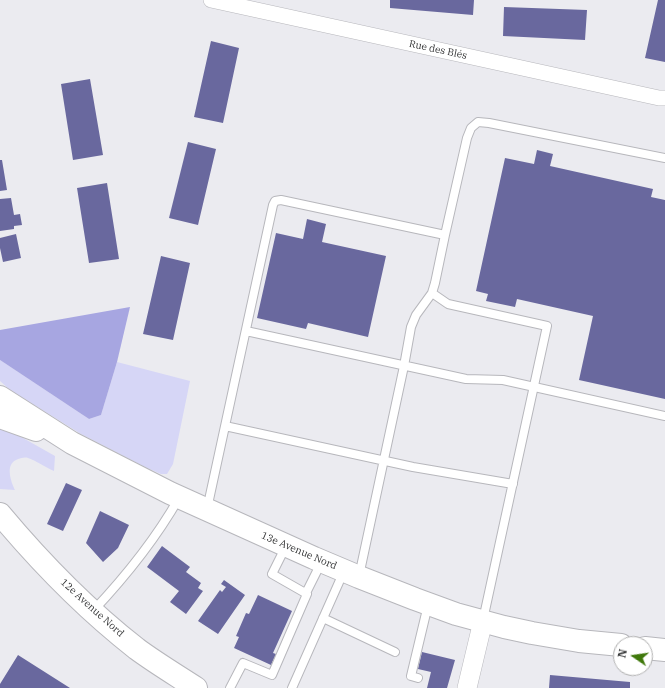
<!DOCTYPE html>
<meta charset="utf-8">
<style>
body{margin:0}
#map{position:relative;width:665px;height:688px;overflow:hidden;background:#ebebf0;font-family:"IBM Plex Serif",serif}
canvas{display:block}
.north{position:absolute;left:613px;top:636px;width:40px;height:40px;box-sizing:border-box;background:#fff;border:1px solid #afafaf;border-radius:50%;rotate:283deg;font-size:11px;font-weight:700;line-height:16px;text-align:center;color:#363738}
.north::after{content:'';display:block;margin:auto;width:14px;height:18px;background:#3f780b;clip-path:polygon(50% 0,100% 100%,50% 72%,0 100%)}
</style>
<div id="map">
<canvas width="665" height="688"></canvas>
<div class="north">N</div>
</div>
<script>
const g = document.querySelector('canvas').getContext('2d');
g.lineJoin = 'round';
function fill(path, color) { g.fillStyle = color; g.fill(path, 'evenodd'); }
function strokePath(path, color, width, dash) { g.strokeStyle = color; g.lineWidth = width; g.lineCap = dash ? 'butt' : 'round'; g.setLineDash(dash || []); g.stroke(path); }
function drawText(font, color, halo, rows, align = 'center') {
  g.font = font + ' "IBM Plex Serif",serif'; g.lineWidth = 4; g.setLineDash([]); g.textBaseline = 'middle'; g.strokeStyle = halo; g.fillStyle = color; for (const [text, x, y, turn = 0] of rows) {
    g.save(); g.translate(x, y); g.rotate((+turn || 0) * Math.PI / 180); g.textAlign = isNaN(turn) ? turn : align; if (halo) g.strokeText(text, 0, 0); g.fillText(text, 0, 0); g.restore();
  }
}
const green = new Path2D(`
 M0,360L89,419L101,415L117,362L190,381L173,464L167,474H161L147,468L81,434L10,390L0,381Z
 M0,425L55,456L54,471C45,467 37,461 28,458C25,457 20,458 16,460C5,465 11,482 15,490L0,489Z`);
const forest = new Path2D(`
 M130,307L117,362L101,415L89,419L0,360V330Z`);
const building = new Path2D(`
 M390,0H474L473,15L390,8Z
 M658,0H665V62L645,58Z
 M504,7L587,10L585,40L503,36Z
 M211,41L239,48L223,123L194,117Z
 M90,79L103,155L73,160L61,84Z
 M188,142L216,149L198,225L169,218Z
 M537,150L553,154L550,166L653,189L651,197L665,200V399L579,380L593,316L517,299L515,307L486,301L488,294L476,291L505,158L534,164Z
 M0,160H2L7,190L0,191Z
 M107,183L119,259L89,263L77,188Z
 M11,198L14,215L20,214L22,225L14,226V229L0,231V199Z
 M307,219L326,224L322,242L386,256L368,337L308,323L306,329L257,318L276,233L303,239Z
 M16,234L21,258L3,262L0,248V238Z
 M161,256L190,263L173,340L143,334Z
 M66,483L82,490L63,531L47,524Z
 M100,511L129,525L118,548L103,562L86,543Z
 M162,546L190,567L186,572L201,583L198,588L203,591L186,614L170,602L179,591L147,567Z
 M224,580L245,595L218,634L198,621L220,590L222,592L226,587L221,584Z
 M258,595L292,611L273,653L276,654L271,665L234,648L239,637L236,636L246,613L249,614Z
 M422,652L455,660L447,688H427L431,672L418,669Z
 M18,655L70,688H0V684Z
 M550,675L630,682V688H549Z`);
const service = new Path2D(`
 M432,293L448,304L547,326L483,620
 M246,331L466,379L503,380L665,416
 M225,426L413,467L513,484
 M207,509L273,205L275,201L281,200L445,235
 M359,576L404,366L411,327L416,315L432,293L435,283L445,235L467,138L471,128L478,122L489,123L665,158
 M306,593L322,561
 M93,611C126,576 155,540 179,498
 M323,618L395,652
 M418,678L411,676L428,605
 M230,688L243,663L272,675L307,594L272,574L286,546
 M292,688L344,571`);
const minor = new Path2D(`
 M211,0L659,98H665`);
const tertiary = new Path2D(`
 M467,688L483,621`);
const secondary = new Path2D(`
 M0,397L72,443L170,493L314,558L359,577L415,599L456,614L504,627L532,633L579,641L621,645
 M0,417L36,430
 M0,514C41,563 87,610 137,649C156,663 176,675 196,688
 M645,648L665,650`);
const streetNames = [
 ["Rue des Blés",438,50,12],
 ["13e Avenue Nord",299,551,23],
 ["12e Avenue Nord",92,608,42]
];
fill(green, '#d6d6f6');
fill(forest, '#a7a6e1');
fill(building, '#69689e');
strokePath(service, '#b7b7bc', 10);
strokePath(minor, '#b7b7bc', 16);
strokePath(tertiary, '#b7b7bc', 20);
strokePath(secondary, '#b7b7bc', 24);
strokePath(service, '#fff', 8);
strokePath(minor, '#fff', 15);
strokePath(tertiary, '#fff', 19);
strokePath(secondary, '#fff', 22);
drawText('10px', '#363738', '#fff', streetNames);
</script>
